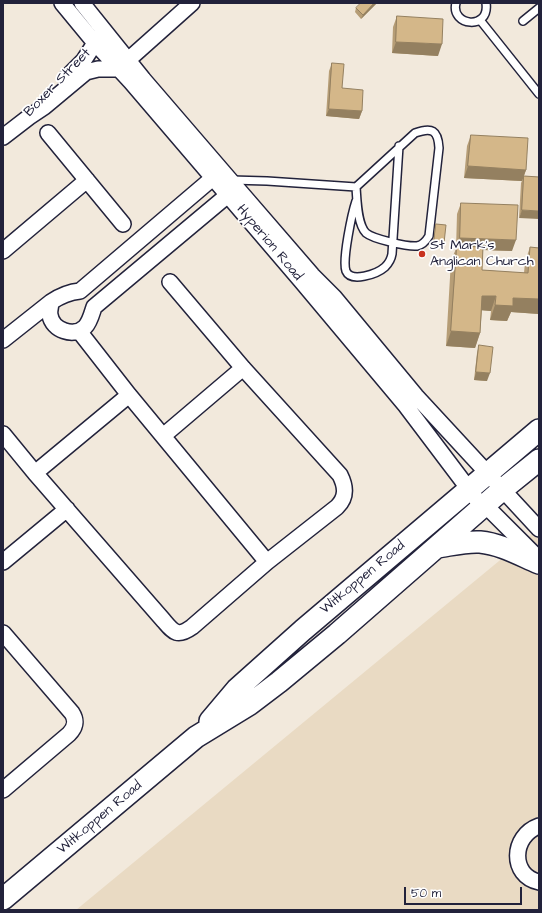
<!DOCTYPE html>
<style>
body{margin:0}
#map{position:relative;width:542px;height:913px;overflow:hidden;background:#f2e9dc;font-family:"Architects Daughter",sans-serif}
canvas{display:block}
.frame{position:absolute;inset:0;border:4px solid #22223b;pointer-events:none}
.scale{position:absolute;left:404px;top:887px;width:118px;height:18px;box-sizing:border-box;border:2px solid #22223b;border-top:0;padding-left:5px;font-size:12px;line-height:14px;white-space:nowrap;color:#22223b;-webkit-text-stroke:3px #fff;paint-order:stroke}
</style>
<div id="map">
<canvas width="542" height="913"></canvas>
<div class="frame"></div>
<div class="scale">50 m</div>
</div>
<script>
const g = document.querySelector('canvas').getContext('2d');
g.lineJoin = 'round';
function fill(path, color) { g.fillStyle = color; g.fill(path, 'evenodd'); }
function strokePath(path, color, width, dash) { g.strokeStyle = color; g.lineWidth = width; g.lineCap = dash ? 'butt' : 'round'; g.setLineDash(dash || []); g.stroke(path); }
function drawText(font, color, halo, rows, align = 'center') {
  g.font = font + ' "Architects Daughter",sans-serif'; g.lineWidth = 3.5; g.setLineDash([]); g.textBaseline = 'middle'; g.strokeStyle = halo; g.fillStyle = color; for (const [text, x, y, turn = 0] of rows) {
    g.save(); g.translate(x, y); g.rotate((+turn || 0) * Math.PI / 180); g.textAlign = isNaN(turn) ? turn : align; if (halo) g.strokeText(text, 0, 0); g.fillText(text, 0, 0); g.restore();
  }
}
const built = new Path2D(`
 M539,528V910H76Z`);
const service = new Path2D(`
 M456,3C450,26 490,31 486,3
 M480,20L539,94
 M523,21L539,8
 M231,180L267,181L356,187L415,133C432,127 438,130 439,148L429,236C426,241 423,245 417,246C408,247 373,239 366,233C357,224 357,199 356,187
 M356,201C352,213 342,260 346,271C351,283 377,274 385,267C389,263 391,260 392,254L399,146`);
const minor = new Path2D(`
 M62,3L95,43L131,82L302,282L406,406L477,500L485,505L539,559
 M82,3L143,79L236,187L312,275L334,297L416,396L539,529
 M66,78L84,60L95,43
 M48,133L123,224
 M3,137L29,117L44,107L86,72L98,69H118L192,3
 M221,171L80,291C69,292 60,296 51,302C51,306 49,311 50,315C52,330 74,338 85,327C90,322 92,313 94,307L235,189
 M3,251L87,180
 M79,331L129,395L267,562
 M3,340L51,302
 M3,434L35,473L164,621C174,633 178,637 192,627L267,562L337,507C347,497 346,487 340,475L243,368L170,282
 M163,436L243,368
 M35,473L129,395
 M3,562L67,509
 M3,633L72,713C77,721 75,728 69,734L3,790
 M539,826C511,836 510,876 539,882`);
const secondary = new Path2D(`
 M437,547C451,545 466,541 480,542C501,544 520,555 539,563
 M210,721L237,689L303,630L539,430
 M3,899L196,737L250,704L279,682L337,634L503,489L539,460`);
const wall = new Path2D(`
 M377,3L361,19L355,12L356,8Z
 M397,16L438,56L392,53L393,27Z
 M332,63L342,88L362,111L359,119L326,116L329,71Z
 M471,135L526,170L522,181L464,178L467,146Z
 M524,176L539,177L519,218L521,183Z
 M461,203L512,251L483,250L482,270L524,273L525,262L530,247L539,248V314L511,312L507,321L490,320L491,311L482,310L480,333L475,348L446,346L451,260L456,249L457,214Z
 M436,224L443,246H433L435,228Z
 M479,345L487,381L474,380L477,353Z`);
const shadedWall = new Path2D(`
 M374,3H377L361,19L363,15Z
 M396,42L442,44L438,56L392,53Z
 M329,109L362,111L359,119L326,116Z
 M468,166L526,170L522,181L464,178Z
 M522,210L539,211V219L519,218Z
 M460,238L516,240L512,251L456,249L457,246L456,249Z
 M434,242L444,243L443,246H433Z
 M482,296H496L491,311L477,310Z
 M513,298L539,299V314L511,312L507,321L490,320L495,305Z
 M451,331L480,333L475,348L446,346Z
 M476,372L490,373L487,381L474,380Z`);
const building = new Path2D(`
 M361,3H374L363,15L356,8Z
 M397,16L443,19L442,44L396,42Z
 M332,63L344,64L342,88L363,90L362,111L329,109Z
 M471,135L528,138L526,170L468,166Z
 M524,176L539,177V211L522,210Z
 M461,203L518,205L516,240L460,238Z
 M436,224L446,225L444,243L434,242Z
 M457,246L483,247L482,270L528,273L530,247L539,248V299L513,298V306L495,305L496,296H482L480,333L451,331Z
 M479,345L493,347L490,373L476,372Z`);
const markers = [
 [422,254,4,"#c8321e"]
];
const streetNames = [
 ["Boxer Street",58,83,-46],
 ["Hyperion Road",269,243,50],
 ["Witkoppen Road",363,578,-40],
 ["Witkoppen Road",100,818,-40]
];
const poiNames = [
 ["St Mark's",430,246],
 ["Anglican Church",430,262]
];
fill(built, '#e9dac3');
strokePath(service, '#22223b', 10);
strokePath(minor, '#22223b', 18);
strokePath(secondary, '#22223b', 24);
strokePath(service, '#fff', 7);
strokePath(minor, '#fff', 15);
strokePath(secondary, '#fff', 21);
fill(wall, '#b69d76');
fill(shadedWall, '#948060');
fill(building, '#d4b789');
strokePath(building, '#948060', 1);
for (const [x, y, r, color] of markers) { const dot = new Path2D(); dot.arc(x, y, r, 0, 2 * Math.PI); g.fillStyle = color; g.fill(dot); strokePath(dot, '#fff', 1.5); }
drawText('14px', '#22223b', '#fff', streetNames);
drawText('14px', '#22223b', '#fff', poiNames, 'left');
</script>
